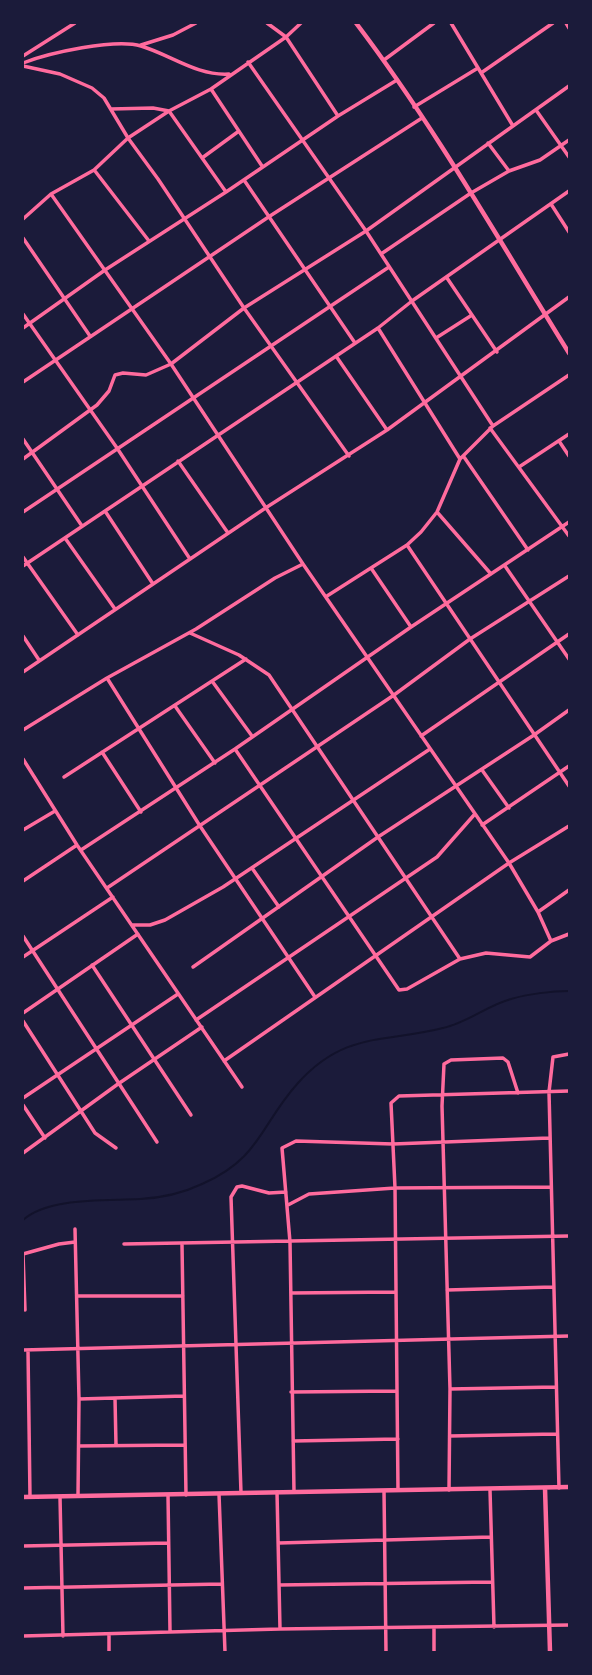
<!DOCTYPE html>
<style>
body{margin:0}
#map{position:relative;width:592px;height:1675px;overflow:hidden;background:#1b1b3a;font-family:"Alegreya Sans",sans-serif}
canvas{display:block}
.frame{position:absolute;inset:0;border:24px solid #1b1b3a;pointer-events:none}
</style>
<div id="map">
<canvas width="592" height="1675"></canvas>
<div class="frame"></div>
</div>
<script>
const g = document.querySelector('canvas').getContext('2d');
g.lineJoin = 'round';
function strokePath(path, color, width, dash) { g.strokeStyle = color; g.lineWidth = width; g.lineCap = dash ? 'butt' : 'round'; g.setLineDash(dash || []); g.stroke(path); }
const stream = new Path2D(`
 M23,1220C48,1197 106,1201 140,1199C161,1198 183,1193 202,1184C261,1158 260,1125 298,1083C345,1031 384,1043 443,1028C467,1023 488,1005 511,999C528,994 552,991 569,991`);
const minor = new Path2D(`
 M267,23L286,37L338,116
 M451,23L513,126
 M566,23L569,28
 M141,45L173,35L196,23
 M23,56L75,23
 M384,60L434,23
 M248,62L366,231L493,426
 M23,63C48,53 116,38 141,46C171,55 197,76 229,74
 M23,66L60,74L92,88L104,98L128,138L158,179L244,308L349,456
 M481,73L553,23
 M211,89L262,166
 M414,107L478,68
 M111,109L153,108L169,111L226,192
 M536,110L569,157
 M488,143L509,171
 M202,158L239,131
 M95,171L149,241
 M244,180L355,343
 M51,194L171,364L303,564L509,863L538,912L551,941
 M551,204L569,232
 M23,219L51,194L94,170L128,138L169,111L211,89L286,37L301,23
 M23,238L90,336
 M381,254L471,193L509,171L540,160L569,140
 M447,278L497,352
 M23,314L117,448L190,559
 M23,328L105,270L226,192L338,116L397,80
 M378,328L460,459
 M436,338L472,315
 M336,356L387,430
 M23,382L270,216L422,118
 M490,428L569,536
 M23,439L82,526
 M559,441L569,456
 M464,457L528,550
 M23,459L97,405L109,391L115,375L123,373L146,375L171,364L244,308L366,231L569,86
 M178,461L228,533
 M519,467L569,434
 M105,511L153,584
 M23,512L389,267
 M437,512L491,574
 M65,538L115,609
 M407,545L569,786
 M23,557L78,635
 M23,566L378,328L412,301L569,191
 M505,566L569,659
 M371,568L411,627
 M327,596L407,545L421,532L437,512L460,459L493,426L569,375
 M190,633L239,655L269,675L460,959
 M23,636L39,660
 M23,672L267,507L387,430L569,297
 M107,678L200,826L315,997
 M212,681L252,736
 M175,706L215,763
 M23,730L107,678L196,629L275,578L303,564
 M421,736L569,634
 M235,749L399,990L407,989L460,959L486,953L530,957L551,941L569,934
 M102,752L141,812
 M23,759L77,845L242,1087
 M482,770L509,808
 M64,777L246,659
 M482,825L569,766
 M23,830L55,811
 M81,850L235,749L411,627L569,522
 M252,868L279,907
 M23,881L77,845
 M107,888L394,695L470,639L569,576
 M538,912L569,890
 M132,925H150L165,920L223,887L430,749
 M23,936L157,1142
 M23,957L113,897
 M92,965L191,1115
 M193,967L378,837L534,735L569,710
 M23,1013L138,934
 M196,1020L437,857L474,815
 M23,1021L95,1133L116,1148
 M224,1061L509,863L569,826
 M23,1098L178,994
 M23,1105L45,1138
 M23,1153L118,1084L202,1027
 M288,1205L309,1194L395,1188L550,1187
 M75,1229L79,1399L78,1496
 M124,1244L569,1236
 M182,1245L186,1495
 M447,1290L553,1287
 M291,1293L396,1292
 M77,1296H183
 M25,1310L23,1254L59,1244L75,1242
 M23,1350L569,1336
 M28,1350L30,1497
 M450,1389L556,1387
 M291,1392L397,1391
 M115,1398L116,1445
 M79,1399L184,1396
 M450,1436L556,1434
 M293,1441L398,1439
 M79,1446L184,1445
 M559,1488L549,1092L553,1057L569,1054
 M398,1490L395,1188L391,1103L399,1096L569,1091
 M449,1490L450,1389L442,1106L444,1064L451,1060L503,1058L508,1062L518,1093
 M490,1490L494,1627
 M384,1491L386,1652
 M277,1492L280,1629
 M294,1492L290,1242L282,1148L296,1141L393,1144L549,1138
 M241,1493L231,1197L237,1187L242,1186L269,1193L286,1192
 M219,1494L225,1652
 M168,1495L170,1631
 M60,1497L63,1636
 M279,1543L491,1537
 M23,1546L168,1543
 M279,1585L491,1582
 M23,1588L222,1584
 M434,1628V1652
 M109,1635V1652
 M23,1636L280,1629L569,1625`);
const tertiary = new Path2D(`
 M356,23C435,127 500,242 569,353
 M545,1488L550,1652
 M23,1497L569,1487`);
strokePath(stream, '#12122b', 2);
strokePath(minor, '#ff6b9d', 3.5);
strokePath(tertiary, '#ff6b9d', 4.5);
</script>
